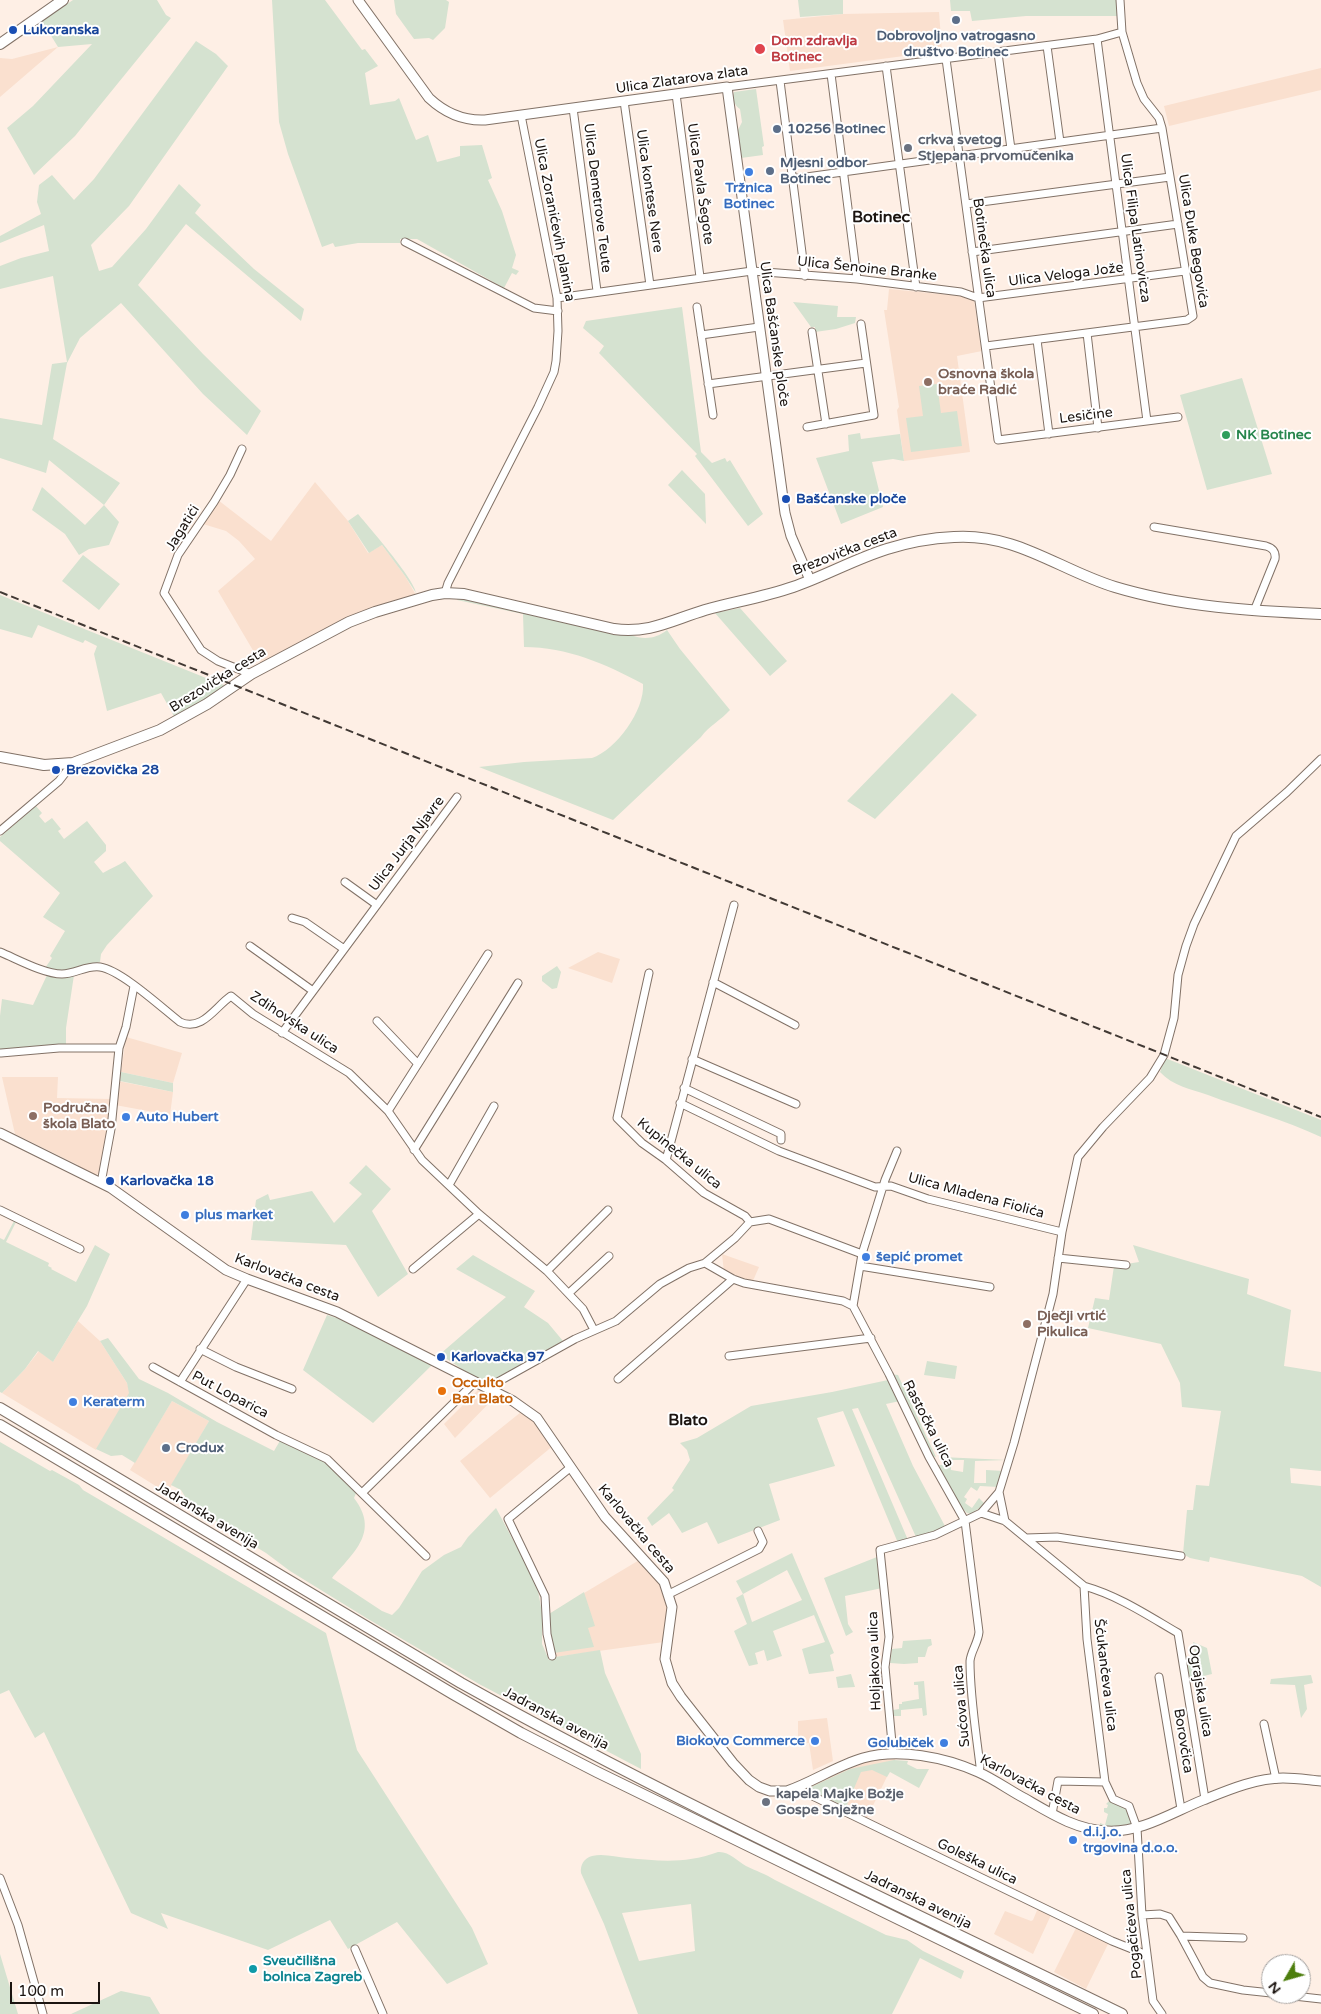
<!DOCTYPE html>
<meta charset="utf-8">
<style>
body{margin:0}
#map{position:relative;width:1321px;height:2014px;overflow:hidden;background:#feefe5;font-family:"Varela Round",sans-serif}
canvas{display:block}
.north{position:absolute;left:1261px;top:1954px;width:50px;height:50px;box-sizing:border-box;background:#fff;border:1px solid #a4a19f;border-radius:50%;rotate:232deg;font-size:14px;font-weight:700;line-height:20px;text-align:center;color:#1b1410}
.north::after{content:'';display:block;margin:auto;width:18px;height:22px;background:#4d7e0d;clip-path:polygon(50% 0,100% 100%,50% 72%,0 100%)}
.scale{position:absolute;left:10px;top:1982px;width:90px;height:22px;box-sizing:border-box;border:2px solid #1b1410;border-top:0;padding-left:6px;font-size:15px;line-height:18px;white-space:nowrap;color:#1b1410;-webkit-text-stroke:4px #fff;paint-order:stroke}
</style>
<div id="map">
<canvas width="1321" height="2014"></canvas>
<div class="north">N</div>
<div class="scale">100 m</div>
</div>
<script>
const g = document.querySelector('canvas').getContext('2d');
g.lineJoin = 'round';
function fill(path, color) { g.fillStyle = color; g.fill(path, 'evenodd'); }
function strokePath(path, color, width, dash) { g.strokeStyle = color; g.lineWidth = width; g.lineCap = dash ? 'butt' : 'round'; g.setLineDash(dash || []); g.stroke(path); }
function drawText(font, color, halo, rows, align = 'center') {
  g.font = font + ' "Varela Round",sans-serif'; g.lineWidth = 4; g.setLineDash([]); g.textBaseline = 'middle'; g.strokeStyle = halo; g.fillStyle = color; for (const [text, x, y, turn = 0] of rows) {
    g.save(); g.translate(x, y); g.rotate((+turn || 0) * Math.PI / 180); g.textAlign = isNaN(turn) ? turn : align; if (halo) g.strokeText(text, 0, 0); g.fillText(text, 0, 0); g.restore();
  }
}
const built = new Path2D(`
 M939,12L942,51L790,71L783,20L843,14Z
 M58,47L0,97V58L12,59Z
 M1321,68V90L1169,126L1164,106Z
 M889,289L971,297L974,300L982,351L957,356L970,452L904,461L897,410L899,407L884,310H887Z
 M315,482L348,521L368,553L382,545L405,576L416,595L261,664L218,591L255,559L239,541L226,531L203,524L218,500L271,541Z
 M598,952L620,959L612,983L568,968Z
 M126,1037L182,1053L173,1083L121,1072Z
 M2,1077H58L57,1098L112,1099L100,1174L94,1175L78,1167V1165L15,1134Z
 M118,1081L173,1092L170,1115L115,1105Z
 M722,1254L759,1267L752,1283L724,1272Z
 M78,1321L100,1341L127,1383L130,1393L96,1450L2,1393L25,1369L39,1351L53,1362Z
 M480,1388L496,1396L455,1438L444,1424Z
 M172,1401L209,1421L167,1493L130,1470Z
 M521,1412L534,1420L554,1445L490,1498L460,1461Z
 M641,1559L656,1576L669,1604L664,1642L555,1657L549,1614Z
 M827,1718L833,1761L813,1770L809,1743L798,1744V1721Z
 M896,1758L867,1818L809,1790L808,1787L828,1775L857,1764L873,1760Z
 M1038,1908L1051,1915L1033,1954L994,1934L1005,1911L1031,1921L1033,1920Z
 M1077,1926L1109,1942L1086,1989L1054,1972Z`);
const green = new Path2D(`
 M73,0H157L166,15L171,18L75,136L34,175L7,128L33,106L92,44L58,47L42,21Z
 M272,0H325L362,50L365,49L378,66L365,73L370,105L395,101L399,98L416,140L428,135L437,162L460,156V146L482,145L492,178L488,180L502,211L516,255L512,268L519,271L516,275L512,273L504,288L417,239H400V243H358L335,247L333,243L322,247L288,154L279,122Z
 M394,0H446L449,2L445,28L433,40L429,38L414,39L396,14Z
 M798,0H843V14L800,17Z
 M950,0H1116L1117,16H1026L972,21L970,11H951Z
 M196,41L216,54L228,66L129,206L91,245L99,271L112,267L146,229L179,184L201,205L195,213L254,269L304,309L301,321L186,224L138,285L203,354L261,411L247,435L203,394L121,303L80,338L67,363L53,439L120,483L104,505L119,522L109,545L89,549L79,555L65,534L32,510L42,487L85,525L104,505L49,460L46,473L0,458V418L42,425L52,364L67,362L53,276L0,289V266L21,258L49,251L44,225L0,243V236L41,214L37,202L39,185L52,175L74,200L94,179Z
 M756,89L764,146L762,147L763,155L741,158L737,132L742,122L740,109C734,105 732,99 734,92Z
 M793,302L838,306L837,317H856L855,323L836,329L815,332V327H811Z
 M682,307L701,452L712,463L725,458L727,462L730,460L763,514L748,526L695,456L697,454L599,353L604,346L583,328L586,321Z
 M1242,378L1272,474L1207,490L1180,395Z
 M937,384L941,413L957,411L962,446L911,452L906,418L923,416L919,386Z
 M860,433L861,439L900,434L904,461L893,459L872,462L883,507L841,524L816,458L849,451L848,435Z
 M682,470L705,494L706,524L668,485Z
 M358,514C369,527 415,580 416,593L405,576L382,545L369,553L348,521Z
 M83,555L120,584L99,610L62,581Z
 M0,595L221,684L228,686L175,718L161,693L107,711L94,654L97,646L85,640L83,643L38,625L32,638L0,629Z
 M457,598L631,635C643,640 656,639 667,630L680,649L730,710C721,720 709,726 701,737L613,820L479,767L524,762L592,758C616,750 645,710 643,684C606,664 567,647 524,647L523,614L457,600Z
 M740,608L787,661L770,676L715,613Z
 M952,693L977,715L875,819L847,801Z
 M36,806L42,813L39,816L45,823L52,818L61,829L58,831L64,839L87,821L106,845V851L94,862L103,873C111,868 118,866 125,861L153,896L107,945L101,954L100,962L65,973L45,968L52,958L50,956L65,931L43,917L60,893L0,841V837Z
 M557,966L561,972L557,988L552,989L542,981V976Z
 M48,973L74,975L66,1028V1046L0,1050V1016L2,999L33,1005Z
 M1165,1058L1321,1120V1137C1285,1120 1245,1109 1208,1095C1190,1089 1173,1086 1160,1072Z
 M121,1072L173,1083V1092L120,1081Z
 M366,1165L391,1189L372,1211L408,1274L378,1297L346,1245L251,1240L256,1200L268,1194L270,1200L312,1191L334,1223L362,1194L349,1183Z
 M14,1221L16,1222L6,1242L49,1263L48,1266L52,1268L51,1269L76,1282L95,1245L110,1254L87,1306L53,1362L38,1351L25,1369L2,1393L0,1392V1238L4,1240Z
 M1133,1245L1249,1279L1247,1294L1291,1310L1284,1366L1321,1372V1471L1290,1468L1291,1483L1321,1486V1587L1302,1576L1210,1557L1209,1562L1190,1558L1183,1554L1187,1510H1193L1196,1485L1209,1486L1221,1411L1182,1407L1180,1383L1161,1344L1088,1328L1095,1298L1109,1300L1114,1266L1139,1262Z
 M473,1255L535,1291L524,1307L548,1323L563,1341L489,1382C471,1380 456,1362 439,1355L506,1297L456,1269Z
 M327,1315L350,1322L432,1365L373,1423L303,1370Z
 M108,1338L139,1379L168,1393L217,1422L274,1451L281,1439L318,1457L329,1465L357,1491L354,1498C380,1532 354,1552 332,1578L382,1611L392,1615L399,1608L422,1571L444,1555L461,1547L468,1537L496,1508L537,1585L542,1613V1644L549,1660L555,1657L600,1650L605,1673L641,1754V1769L479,1684L368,1619L290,1571L266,1553L223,1527L204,1511L189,1503L181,1490L171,1485L209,1421L172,1401L135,1463L122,1455L111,1456L96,1449L129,1393L127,1383L100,1341Z
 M927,1361L957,1366L955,1379L924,1375Z
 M889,1374L898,1375L936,1457L931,1456Z
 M888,1380L900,1401L886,1404L913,1466L946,1528L936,1533L916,1537L858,1408L852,1409L908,1540L898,1543L843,1411L817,1418L835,1466L769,1484L780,1520L718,1544L707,1522L682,1533L669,1513L652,1526L647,1518L674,1490L672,1488L690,1460L687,1450L680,1443L697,1438L751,1406L832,1392Z
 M0,1442L50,1471L52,1470L79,1485L83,1490L326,1633L357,1750L472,1928L488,1964L447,1984L397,1922L348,1949L330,1920L268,1950L161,1913L168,1929L131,1913L44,1732L35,1738L9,1690L0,1694Z
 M941,1457L1007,1460L975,1461L974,1483H986V1470L1004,1471L998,1487L980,1486L977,1491L971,1487L964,1497L967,1499L965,1503L972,1508L979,1498L985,1504L971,1514L967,1513L962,1508L937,1465H951V1470L963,1472L964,1460H941Z
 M792,1553L834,1653L830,1655L834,1671L809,1674L802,1649L825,1642L814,1615L773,1631L782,1656L767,1661L764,1650L755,1653L758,1664L749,1666L734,1631L747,1624L736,1598L743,1594L736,1581ZM787,1570L802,1600L752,1622L743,1594Z
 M877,1557L882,1588L845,1596L848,1624L853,1632L846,1636L824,1578Z
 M584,1592L595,1626L588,1628L594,1647L554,1653L550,1639L549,1614Z
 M931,1639L932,1645L928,1647L925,1657H918V1663L904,1664L890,1663L892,1649L902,1648L903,1641Z
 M1193,1642L1207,1648L1212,1674L1187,1680L1184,1662L1196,1660Z
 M851,1674L855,1687L838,1688L836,1677Z
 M1311,1675L1313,1683L1304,1685L1307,1709L1301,1718L1295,1685L1270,1684L1271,1679Z
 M924,1681L927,1715L923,1716L922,1708L901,1710V1716H893V1710L899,1709V1704H902V1702L919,1699L918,1685H914V1682Z
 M894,1760L908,1761L907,1764L917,1769H929L919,1788L890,1772L887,1777L872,1770L861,1772L846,1807L809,1790L811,1787L850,1769Z
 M1111,1799L1126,1808L1133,1824C1124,1829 1110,1827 1100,1826V1823L1105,1825L1108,1814L1104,1812V1808H1107L1108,1805L1106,1804Z
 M718,1852C729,1851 737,1861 746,1866C756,1871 766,1874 775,1880L886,1935L907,1940L923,1951L964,1971L961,1979L920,1958L892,2014H638L604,1924L581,1873C580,1865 584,1858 592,1856C603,1853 616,1857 627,1858C660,1861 685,1864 718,1852ZM691,1904L695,1951L639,1961L622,1913Z
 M0,1954L18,2014H0Z
 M121,1991L150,1997L160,2014H71Z`);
const minor = new Path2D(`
 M1097,39L1147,421
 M1047,46L1060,142
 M998,53L1011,149
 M946,59L998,440L1178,417
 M886,66L916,287
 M831,74L857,279
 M780,81L805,276
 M727,87L1097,39L1122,32
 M676,94L700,277
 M624,101L650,285
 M573,108L597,291
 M792,179L1162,128
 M966,204L1170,177
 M405,242L534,308L558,311
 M972,252L1178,224
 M557,298L752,271L857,279L961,292L978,298L1185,271
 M697,307L713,415
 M812,332L826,424
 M1087,333L1098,428
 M701,335L759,327
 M1037,340L1049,434
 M986,346L1187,320L1193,316L1162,128L1159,118L1144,99L1137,83L1122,32L1120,0
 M708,384L866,363
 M807,427L874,415L861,324
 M242,449L230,475L214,502L178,555L164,593L201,650L218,661L251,674
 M1154,527L1266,546C1273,548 1276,552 1275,559L1254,611
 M445,593L448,583L538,407L554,372L556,361L558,331L557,298L521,115
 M0,831L59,781L73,763
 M345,882L377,905
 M292,918L305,922L344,949
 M250,946L313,991
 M0,952C17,959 44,974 62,974C75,974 87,965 100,967C121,970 162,1008 180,1022C202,1032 215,1007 231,996L253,1014L349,1073L388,1111L422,1160L479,1214L547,1271L583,1309L594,1330
 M713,982L795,1025
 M377,1021L418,1064
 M282,1033L457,797
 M119,1048L126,1027L134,986
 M1,1053L59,1048H119L111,1129L101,1183
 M692,1059L796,1104
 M684,1088L781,1134V1140
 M680,1103L779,1151L875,1187L891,1186L928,1199L1062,1232
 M388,1111L488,954
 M414,1150L518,983
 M897,1151L885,1180L862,1254L853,1306L889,1374L929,1457L965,1521L979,1632C978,1643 971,1651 970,1661C970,1696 976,1732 980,1766L979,1772
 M666,1160L734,905
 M449,1185L494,1106
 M0,1210L80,1249
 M750,1222L769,1219L862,1254
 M1058,1258L1126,1265
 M705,1263L733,1279L744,1283L843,1301L853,1306
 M860,1266L990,1287
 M413,1269L479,1214
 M547,1271L608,1210
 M569,1293L609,1256
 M200,1349L236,1367L292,1389
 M729,1356L871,1338
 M153,1367L276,1435L327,1459L426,1556
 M618,1379L733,1279
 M180,1382L247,1279
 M487,1388L575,1339L616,1321L660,1284L689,1268L705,1263L735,1238L750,1222L745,1216L704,1193L666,1160L642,1143L617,1118L649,973
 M999,1492L1005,1521
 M362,1493L475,1382
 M981,1513L999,1492L1014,1443L1053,1294L1062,1232L1078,1157L1103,1127L1150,1078L1164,1055L1174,1018L1178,975L1186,946L1194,924L1236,836L1287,792L1321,759
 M1026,1538L1057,1537L1181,1556
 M1084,1586C1119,1596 1147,1615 1178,1633L1205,1799
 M669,1594L759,1549L763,1542L758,1531
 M552,1656L547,1634L545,1596L508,1519L571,1467
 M1159,1677L1181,1809
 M1264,1724L1276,1779
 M893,1754L885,1667L889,1637L880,1550L935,1535L981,1513L1005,1521L1084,1586L1087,1639L1105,1782L1113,1799L1129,1806L1137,1828L1142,1915L1153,2001L1162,2014
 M796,1788L1112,1941L1147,1955
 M1052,1814L1058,1781L1105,1782
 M0,1878L18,1925L43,2014
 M1142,1915L1160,1914L1169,1917L1181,1936L1203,1977L1210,1983L1243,1990L1271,1993
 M1181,1936L1243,1938
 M355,1949L383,2014
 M1276,1994L1321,1999`);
const tertiary = new Path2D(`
 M358,0L429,98C445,113 463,121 485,120L727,87L785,513L791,536L810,580
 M0,1133L111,1188L226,1270L247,1279L337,1312L513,1401L537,1418L605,1517L664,1582L672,1607L665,1659L672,1683L681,1697L733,1763L749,1780L759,1787L770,1791H787C813,1782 836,1766 863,1758C899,1748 944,1757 978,1772C994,1779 1009,1790 1024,1798C1050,1813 1076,1830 1107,1831C1141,1833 1173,1812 1203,1800C1228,1790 1256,1778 1283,1778C1296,1778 1309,1780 1321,1781`);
const secondary = new Path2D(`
 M0,44L63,0
 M0,757L44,765L73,763L160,730L207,704L251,674L349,622L375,612L432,595L445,593L464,594L614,629C649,634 672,620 705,610C734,602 764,597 793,587C825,576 855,559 887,549C909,542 932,538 954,537C1017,533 1059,570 1115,587C1181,607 1252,611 1321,614
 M0,1408L461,1683C676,1803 901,1906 1122,2014
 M0,1425L453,1694L521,1733L597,1772L1093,2014`);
const rail = new Path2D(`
 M0,592L1321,1117`);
const markers = [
 [956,20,5,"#5c6f8a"],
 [13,30,5,"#1a4fb4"],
 [760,49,6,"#e0444e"],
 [777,129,5,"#5c6f8a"],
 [908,148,5,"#6b7280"],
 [770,171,5,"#5c6f8a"],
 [749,172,5,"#3f7fe0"],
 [928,382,5,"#8d6e63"],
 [1226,435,5,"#2e9e5b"],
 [786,499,5,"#1a4fb4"],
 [56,770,5,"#1a4fb4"],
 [33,1116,5,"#8d6e63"],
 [126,1117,5,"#3f7fe0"],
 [110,1181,5,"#1a4fb4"],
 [185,1215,5,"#3f7fe0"],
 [866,1257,5,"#3f7fe0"],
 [1027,1324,5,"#8d6e63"],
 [441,1357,5,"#1a4fb4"],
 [442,1391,5,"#e8710a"],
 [73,1402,5,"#3f7fe0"],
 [166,1448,5,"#5c6f8a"],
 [815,1741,5,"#3f7fe0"],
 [944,1743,5,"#3f7fe0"],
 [766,1802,5,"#6b7280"],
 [1073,1840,5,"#3f7fe0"],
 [253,1969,5,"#0f9aa8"]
];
const transitNames = [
 ["Lukoranska",23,30],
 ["Bašćanske ploče",796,499],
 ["Brezovička 28",66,770],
 ["Karlovačka 18",120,1181],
 ["Karlovačka 97",451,1357]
];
const serviceNames = [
 ["Dobrovoljno vatrogasno",956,36,"center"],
 ["društvo Botinec",956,52,"center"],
 ["10256 Botinec",787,129],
 ["Mjesni odbor",780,163],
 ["Botinec",780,179],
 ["Crodux",176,1448]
];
const healthNames = [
 ["Dom zdravlja",771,41],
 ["Botinec",771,57]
];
const streetNames = [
 ["Ulica Zlatarova zlata",682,80,-8],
 ["Ulica Pavla Šegote",700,184,82],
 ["Ulica kontese Nere",649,191,82],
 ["Ulica Demetrove Teute",597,198,83],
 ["Ulica Zoranićevih planina",554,220,79],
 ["Ulica Filipa Latinovicza",1135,228,82],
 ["Ulica Đuke Begovića",1193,241,81],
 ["Botinečka ulica",984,248,82],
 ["Ulica Šenoine Branke",867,269,6],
 ["Ulica Veloga Jože",1066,275,-7],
 ["Ulica Bašćanske ploče",774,334,82],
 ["Lesičine",1086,416,-7],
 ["Jagatići",183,528,-58],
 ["Brezovička cesta",845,552,-21],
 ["Brezovička cesta",218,680,-32],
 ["Ulica Jurja Njavre",407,844,-53],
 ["Zdihovska ulica",294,1023,33],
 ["Kupinečka ulica",679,1154,39],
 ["Ulica Mladena Fiolića",976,1196,15],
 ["Karlovačka cesta",287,1278,21],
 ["Put Loparica",230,1395,28],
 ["Rastočka ulica",928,1424,63],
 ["Jadranska avenija",207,1516,31],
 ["Karlovačka cesta",636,1529,50],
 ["Holjakova ulica",875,1661,-92],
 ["Šćukančeva ulica",1105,1675,83],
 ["Ograjska ulica",1200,1691,81],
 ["Sućova ulica",962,1706,-95],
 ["Jadranska avenija",556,1719,28],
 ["Borovčica",1183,1741,81],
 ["Karlovačka cesta",1030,1785,28],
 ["Goleška ulica",977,1862,26],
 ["Jadranska avenija",918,1900,26],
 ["Pogačićeva ulica",1132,1924,-96]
];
const worshipNames = [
 ["crkva svetog",918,140],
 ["Stjepana prvomučenika",918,156],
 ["kapela Majke Božje",776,1794],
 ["Gospe Snježne",776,1810]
];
const shopNames = [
 ["Tržnica",749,188,"center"],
 ["Botinec",749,204,"center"],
 ["Auto Hubert",136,1117],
 ["plus market",195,1215],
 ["šepić promet",876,1257],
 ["Keraterm",83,1402],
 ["Biokovo Commerce",805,1741,"right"],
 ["Golubiček",934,1743,"right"],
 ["d.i.j.o.",1083,1832],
 ["trgovina d.o.o.",1083,1848]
];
const educationNames = [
 ["Osnovna škola",938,374],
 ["braće Radić",938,390],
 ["Područna",43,1108],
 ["škola Blato",43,1124],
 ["Dječji vrtić",1037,1316],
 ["Pikulica",1037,1332]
];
const leisureNames = [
 ["NK Botinec",1236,435]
];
const foodNames = [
 ["Occulto",452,1383],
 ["Bar Blato",452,1399]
];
const cultureNames = [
 ["Sveučilišna",263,1961],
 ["bolnica Zagreb",263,1977]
];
const quarterNames = [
 ["Botinec",881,218],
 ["Blato",688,1421]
];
fill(built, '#fae0cf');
fill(green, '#d5e2d0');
strokePath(minor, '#827267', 9);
strokePath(tertiary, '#827267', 11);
strokePath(secondary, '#827267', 12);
strokePath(minor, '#fff', 7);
strokePath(tertiary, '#fff', 9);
strokePath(secondary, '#fff', 10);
strokePath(rail, '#413934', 2, [8, 4]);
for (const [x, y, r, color] of markers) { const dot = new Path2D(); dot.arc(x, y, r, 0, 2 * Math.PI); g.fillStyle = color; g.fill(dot); strokePath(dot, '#fff', 2); }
drawText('bold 14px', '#164399', '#fff', transitNames, 'left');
drawText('bold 14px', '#4e5e75', '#fff', serviceNames, 'left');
drawText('bold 14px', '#be3a42', '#fff', healthNames, 'left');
drawText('14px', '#1b1410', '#fff', streetNames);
drawText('bold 14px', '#5b616d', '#fff', worshipNames, 'left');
drawText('bold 14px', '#366cbe', '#fff', shopNames, 'left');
drawText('bold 14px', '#785e54', '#fff', educationNames, 'left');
drawText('bold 14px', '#27864d', '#fff', leisureNames, 'left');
drawText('bold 14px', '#c56008', '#fff', foodNames, 'left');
drawText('bold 14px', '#0d838f', '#fff', cultureNames, 'left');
drawText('bold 16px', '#1b1410', '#fff', quarterNames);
</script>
